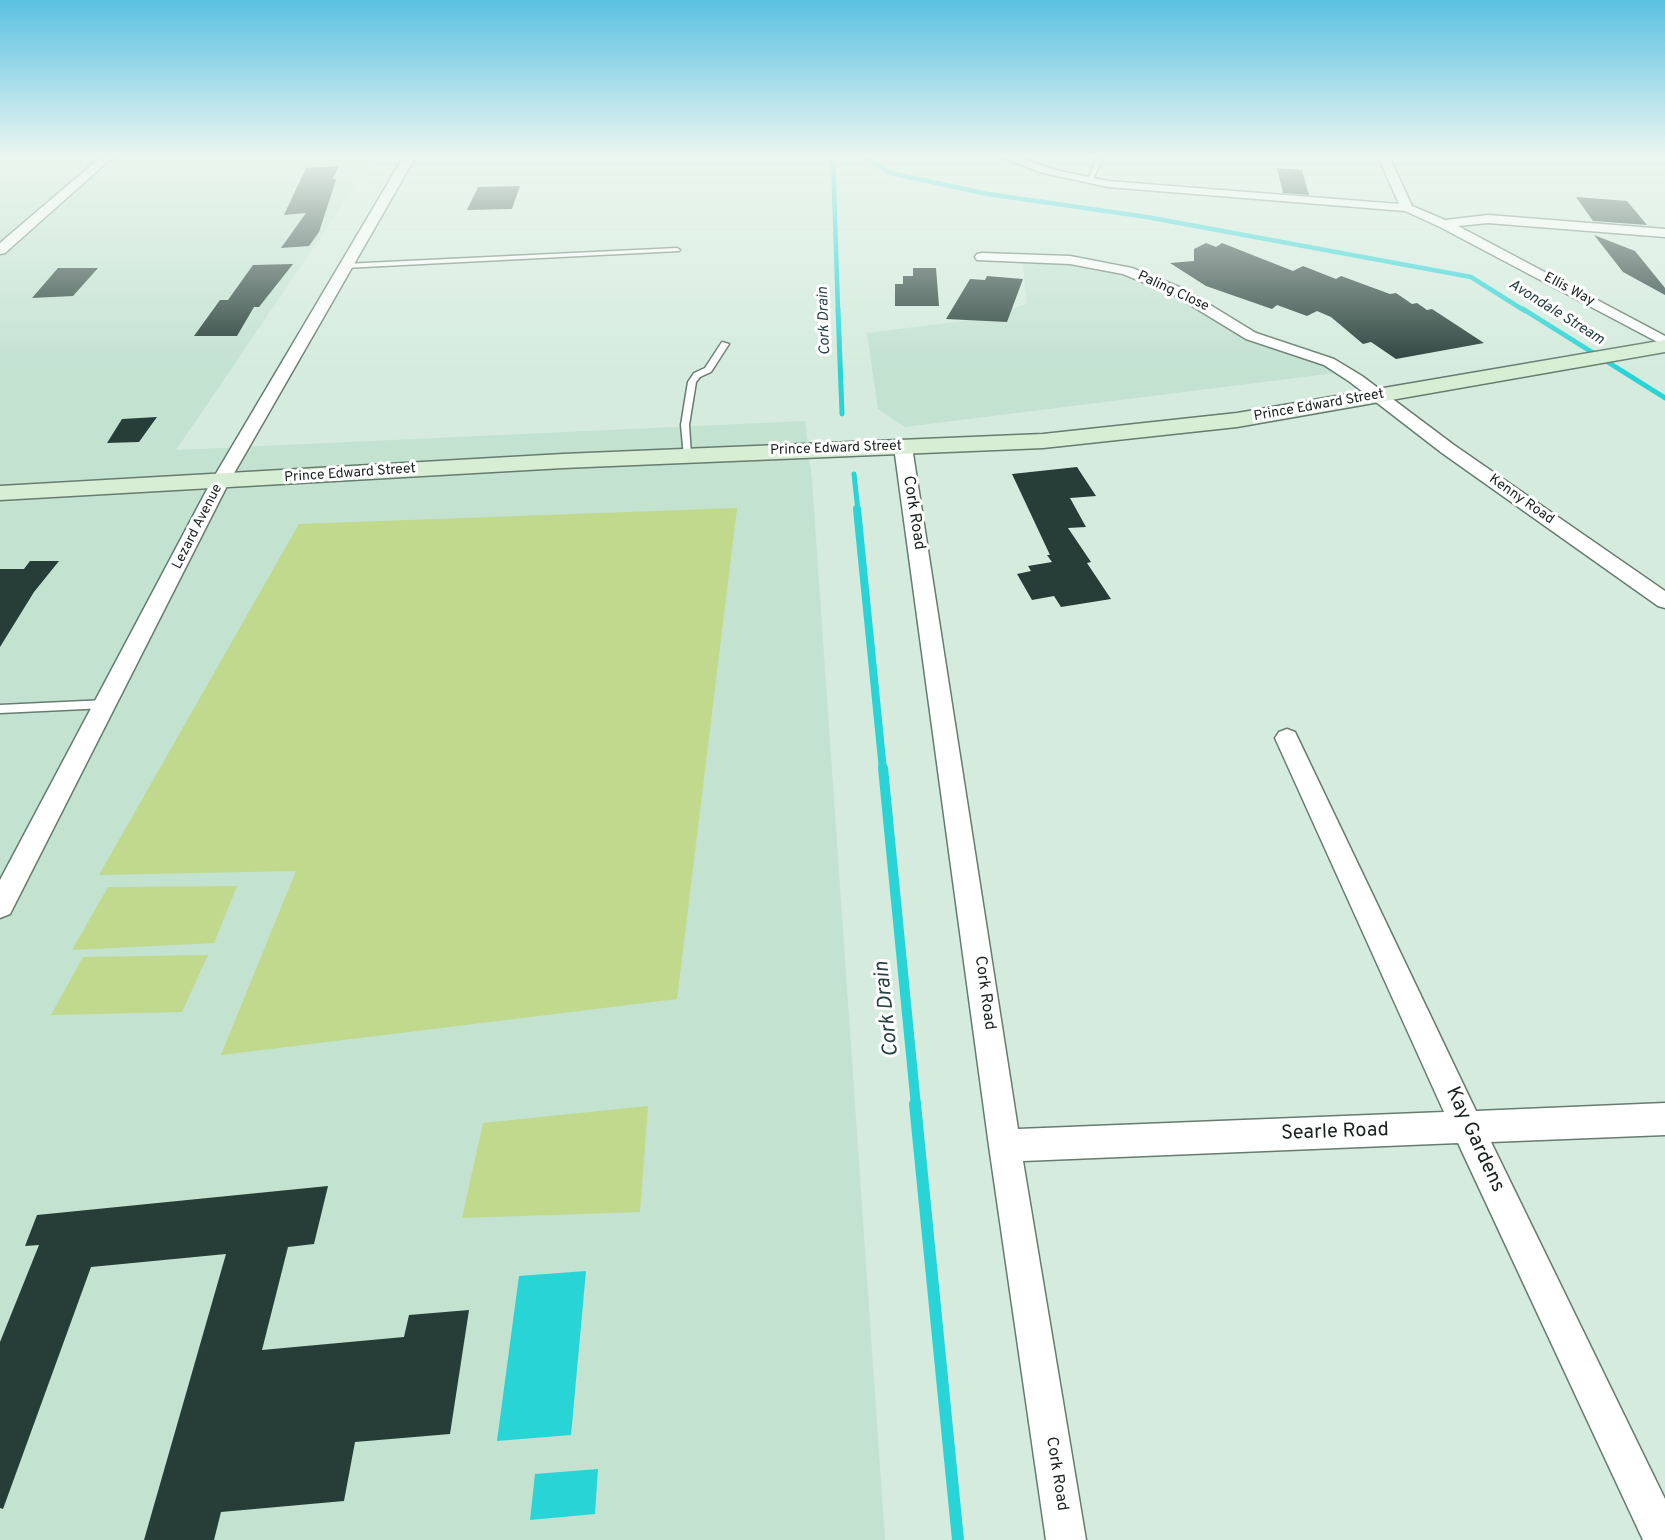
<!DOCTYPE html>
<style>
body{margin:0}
canvas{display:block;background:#d4ebdd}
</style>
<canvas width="1665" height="1540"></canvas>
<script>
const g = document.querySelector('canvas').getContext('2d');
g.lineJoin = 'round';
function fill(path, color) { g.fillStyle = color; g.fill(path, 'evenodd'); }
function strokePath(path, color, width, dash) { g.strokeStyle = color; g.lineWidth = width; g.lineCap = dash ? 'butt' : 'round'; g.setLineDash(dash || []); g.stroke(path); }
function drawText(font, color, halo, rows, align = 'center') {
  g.font = font + ' Overpass,sans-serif'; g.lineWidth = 6; g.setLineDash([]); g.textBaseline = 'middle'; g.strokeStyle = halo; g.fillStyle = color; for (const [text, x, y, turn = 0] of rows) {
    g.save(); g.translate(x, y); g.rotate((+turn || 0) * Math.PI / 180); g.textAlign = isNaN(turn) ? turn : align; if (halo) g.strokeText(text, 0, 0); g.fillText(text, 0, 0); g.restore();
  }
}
const built = new Path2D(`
 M0,156H376L176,450L805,421L812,481L885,1540H0Z
 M1022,257L1080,259L1177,294L1343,372L905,427L878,409L867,333L994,317L1027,303Z`);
const green = new Path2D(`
 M737,508L677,999L221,1055L296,871L99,875L299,524Z
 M237,886L214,943L72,950L108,887Z
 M208,955L182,1012L51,1015L83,957Z
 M648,1106L640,1212L462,1218L483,1123Z`);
const water = new Path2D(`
 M586,1271L571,1435L497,1441L519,1276Z
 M598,1469L595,1514L530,1520L535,1474Z`);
const streamFar4 = new Path2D(`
 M833,156L838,311
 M864,156L890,173L988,194L1147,217L1471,277L1525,311`);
const streamFar3 = new Path2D(`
 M838,309L842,414
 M1523,309L1665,398
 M854,474L858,511`);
const streamFar2 = new Path2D(`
 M857,509L883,770`);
const streamFar1 = new Path2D(`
 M883,768L916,1106`);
const stream = new Path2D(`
 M915,1104L958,1540`);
const building = new Path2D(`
 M339,166L333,178L336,180L319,232L309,246L281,248L306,213L284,215L306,168Z
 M1277,168L1302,170L1309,195L1283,193Z
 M520,186L512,209L467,210L478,187Z
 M1576,197L1627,201L1647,225L1593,221Z
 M1594,235L1635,251L1665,288V295L1623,272Z
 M1206,243L1216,247L1222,243L1293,271L1303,266L1336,279L1341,276L1390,294L1396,293L1412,304L1417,303L1427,310L1432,309L1484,343L1396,359L1371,342L1363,344L1331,317L1317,311L1307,316L1277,305L1272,309L1206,286L1170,263L1194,261V249Z
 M293,264L259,307H254L237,336H194L220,300H228L253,265Z
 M58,268H98L73,296L32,298Z
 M913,268H936L939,306H895V284H903V276H913Z
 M987,276L1023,279L1007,322L946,319L970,279L985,280Z
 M157,417L139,442L107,443L122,419Z
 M1077,467L1096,496L1070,498L1086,527L1068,528L1091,562L1087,563L1111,599L1061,607L1054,596L1032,600L1017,574L1031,571L1028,566L1052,562L1047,555H1050L1012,474Z
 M30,561H59L34,592L0,647V569H24Z
 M328,1186L314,1244L288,1247L262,1350L404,1337L409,1315L469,1310L450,1434L355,1442L344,1501L221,1512L214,1540H144L226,1254L91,1267L3,1509L0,1508V1342L39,1245L25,1246L37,1215Z`);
const lane = new Path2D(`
 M1098,156H1104L1092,181L1087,182Z
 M677,248L680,250L679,251L344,268L341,266L344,264Z
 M722,342L729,344L711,372L700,377L696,382L689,425L691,455L684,457L681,425L688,382L694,373L705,368Z
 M106,700L112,704L106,708L0,713V705Z`);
const street = new Path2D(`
 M102,156H114L5,253L0,254V243Z
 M404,156H416L229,482L10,914L0,918V880L211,482Z
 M999,156H1014L1059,171L1108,181L1399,204L1378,156H1389L1412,206L1445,220L1488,215L1665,229V237L1488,223L1458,226L1665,336V346L1440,227L1405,211L1108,187L1039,172Z
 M982,253L1070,256L1132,268L1184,289L1256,333L1334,359L1362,376L1454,445L1665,591V608L1658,606L1442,453L1350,382L1324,365L1246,339L1174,295L1123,274L1070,264L977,260L975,257L977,254Z
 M903,442L909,443L912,447L1018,1129L1444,1112L1275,738L1279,732L1287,729L1295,732L1476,1111L1665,1103V1135L1491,1142L1665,1499V1540H1643L1458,1143L1023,1161L1086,1540H1046L989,1146L894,447L897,443Z`);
const secondary = new Path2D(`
 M1665,340V352L1237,427L1043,448L563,468L0,500V486L563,454L1043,434L1237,413Z`);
const farStreetnames = [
 ["Ellis Way",1569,290,28],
 ["Paling Close",1173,292,25],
 ["Prince Edward Street",1319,406,-10],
 ["Prince Edward Street",836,449,-2],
 ["Prince Edward Street",350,474,-4],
 ["Kenny Road",1521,500,35],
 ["Lezard Avenue",198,527,-63]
];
const farWaternames = [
 ["Avondale Stream",1556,313,32],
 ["Cork Drain",825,321,-92]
];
const streetNames = [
 ["Cork Road",913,513,81],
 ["Cork Road",984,993,82],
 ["Cork Road",1056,1474,81]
];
const nearStreetnames = [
 ["Searle Road",1335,1133,-2],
 ["Kay Gardens",1474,1140,65]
];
const nearWaternames = [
 ["Cork Drain",888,1009,-96]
];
fill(built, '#c3e2d0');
fill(green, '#c0d98c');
fill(water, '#28d4d6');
strokePath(streamFar4, '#28d4d6', 4.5);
strokePath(streamFar3, '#28d4d6', 5);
strokePath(streamFar2, '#28d4d6', 8);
strokePath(streamFar1, '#28d4d6', 10);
strokePath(stream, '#28d4d6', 12);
fill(building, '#273e38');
strokePath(lane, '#677c6f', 3);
strokePath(street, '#677c6f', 3);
strokePath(secondary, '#677c6f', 3);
fill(lane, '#fff');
fill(street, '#fff');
fill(secondary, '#d7eed4');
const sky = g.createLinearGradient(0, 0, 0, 371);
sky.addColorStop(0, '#5bc1e1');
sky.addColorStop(0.42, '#ecf6f0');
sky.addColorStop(1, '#ecf6f000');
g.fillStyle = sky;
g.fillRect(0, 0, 1665, 371);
drawText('14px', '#19221d', '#fff', farStreetnames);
drawText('italic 15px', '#284142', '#fff', farWaternames);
drawText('16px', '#19221d', '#fff', streetNames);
drawText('20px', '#19221d', '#fff', nearStreetnames);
drawText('italic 21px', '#284142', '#fff', nearWaternames);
</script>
